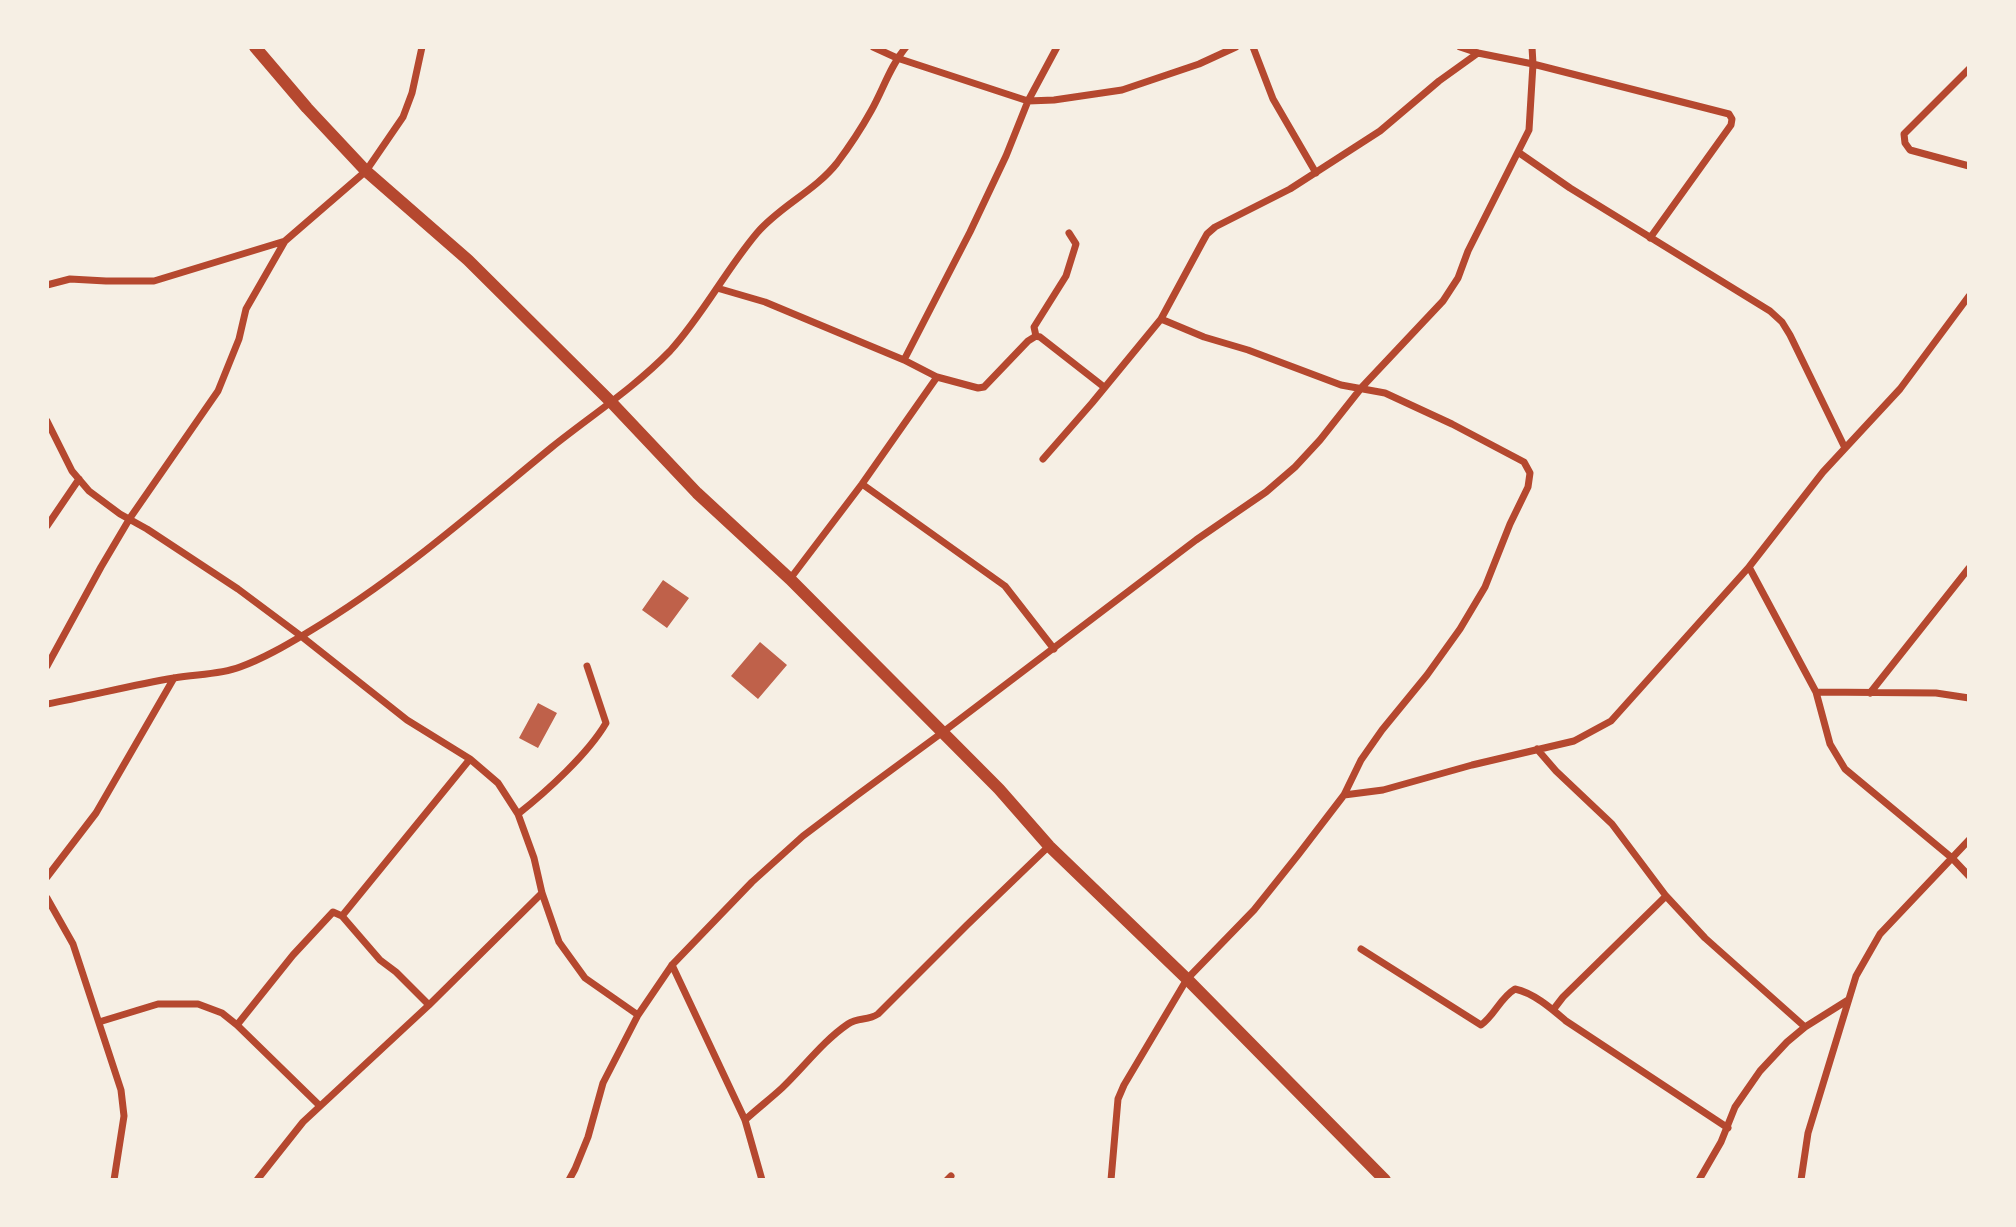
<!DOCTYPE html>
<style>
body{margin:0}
#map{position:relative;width:2016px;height:1227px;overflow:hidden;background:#f6efe4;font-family:Raleway,sans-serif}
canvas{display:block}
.frame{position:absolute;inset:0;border:49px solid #f6efe4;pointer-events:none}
</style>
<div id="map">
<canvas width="2016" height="1227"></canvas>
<div class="frame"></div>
</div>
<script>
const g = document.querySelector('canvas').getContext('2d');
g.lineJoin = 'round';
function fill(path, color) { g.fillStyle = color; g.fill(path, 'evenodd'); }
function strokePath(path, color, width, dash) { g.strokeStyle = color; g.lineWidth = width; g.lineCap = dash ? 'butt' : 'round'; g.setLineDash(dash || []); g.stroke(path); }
const building = new Path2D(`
 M663,580L689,598L667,628L642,610Z
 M760,642L787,665L758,699L731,676Z
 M538,703L557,713L538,748L519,738Z`);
const minor = new Path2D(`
 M873,47L897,58L1028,101L1054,100L1122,90L1199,64L1236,47
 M1253,47L1273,99L1316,173
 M1460,47L1478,53L1533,64L1729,114L1732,119L1731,125L1650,238
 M1969,69L1904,134L1905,143L1910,150L1969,166
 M1518,152L1570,188L1770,311L1782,322L1790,335L1845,448
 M47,285L70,279L106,281H154L285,241
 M717,288L765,302L904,360L937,377L978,388L984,387L1028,341L1036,336
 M1036,336L1034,327L1066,276L1076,244L1069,233
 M1036,336L1040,337L1104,387
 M904,360L970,232L1006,156L1028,101L1057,47
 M47,421L72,471L89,491L120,514L147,529L238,589L301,636L407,720L470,759L498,783L518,814L534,858L542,893L559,942L585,978L638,1015
 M1043,459L1092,403L1161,319L1202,243L1207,234L1215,227L1290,189L1380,131L1439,81L1478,53
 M862,484L1005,586L1054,649
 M47,526L79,479
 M1749,567L1816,692L1830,744L1845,769L1952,858L1969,876
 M790,579L862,484L937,377
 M47,666L101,567L130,518L218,391L239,339L246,309L285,241L366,171L403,117L412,93L422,47
 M1816,692L1936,693L1969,698
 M1870,693L1969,568
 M47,704C90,696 132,685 174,678C196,674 219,675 240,667C265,658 288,644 310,631C397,579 474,511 552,447C592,415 634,388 670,351C703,315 725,271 757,233C780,206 815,191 837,163C849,147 861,129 871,111C883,90 890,66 906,47
 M1537,749L1556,771L1612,824L1666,896L1705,938L1805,1027L1848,1000
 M1344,795L1383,790L1472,765L1574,741L1611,721L1749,567L1823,472L1900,389L1969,296
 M518,814C546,792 588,754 606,723L587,666
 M47,877L96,813L174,678
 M47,898L73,944L121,1090L124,1116L114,1180
 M342,916L470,759
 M1361,949L1481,1025C1495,1015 1500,998 1515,989C1534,993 1552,1009 1566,1021L1728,1128
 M672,965L745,1120L762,1180
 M1553,1010L1563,997L1666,896
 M99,1022L158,1004H198L222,1013L237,1025L320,1106
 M237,1025L293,955L333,912L342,916L380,960L396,972L429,1005
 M745,1120C757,1109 770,1099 782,1088C804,1067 823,1041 848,1024C858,1017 868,1021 878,1014L967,925L1049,846
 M257,1180L303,1122L429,1005L542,893
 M569,1180L575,1169L588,1137L603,1083L638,1015L672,965L752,882L803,836L856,796L943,732L1196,540L1266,492L1295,467L1320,440L1362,387L1443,301L1458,278L1468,251L1529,130L1533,64L1532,47
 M947,1180L951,1176
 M1111,1180L1118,1099L1124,1085L1187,979L1254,910L1298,855L1344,795L1361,760L1382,730L1427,675L1460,629L1485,587L1510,524L1528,487L1530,473L1524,462L1452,424L1385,393L1341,385L1248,350L1204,337L1161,319
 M1699,1180L1721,1142L1735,1107L1760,1071L1787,1042L1805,1027
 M1801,1180L1808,1133L1856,976L1880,934L1969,840`);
const tertiary = new Path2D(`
 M255,47L307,108L366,171L468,260L611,402L697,493L790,579L999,789L1049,846L1187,979L1385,1180`);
fill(building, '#bf614a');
strokePath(minor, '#b5482f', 7);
strokePath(tertiary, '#b5482f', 12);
</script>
